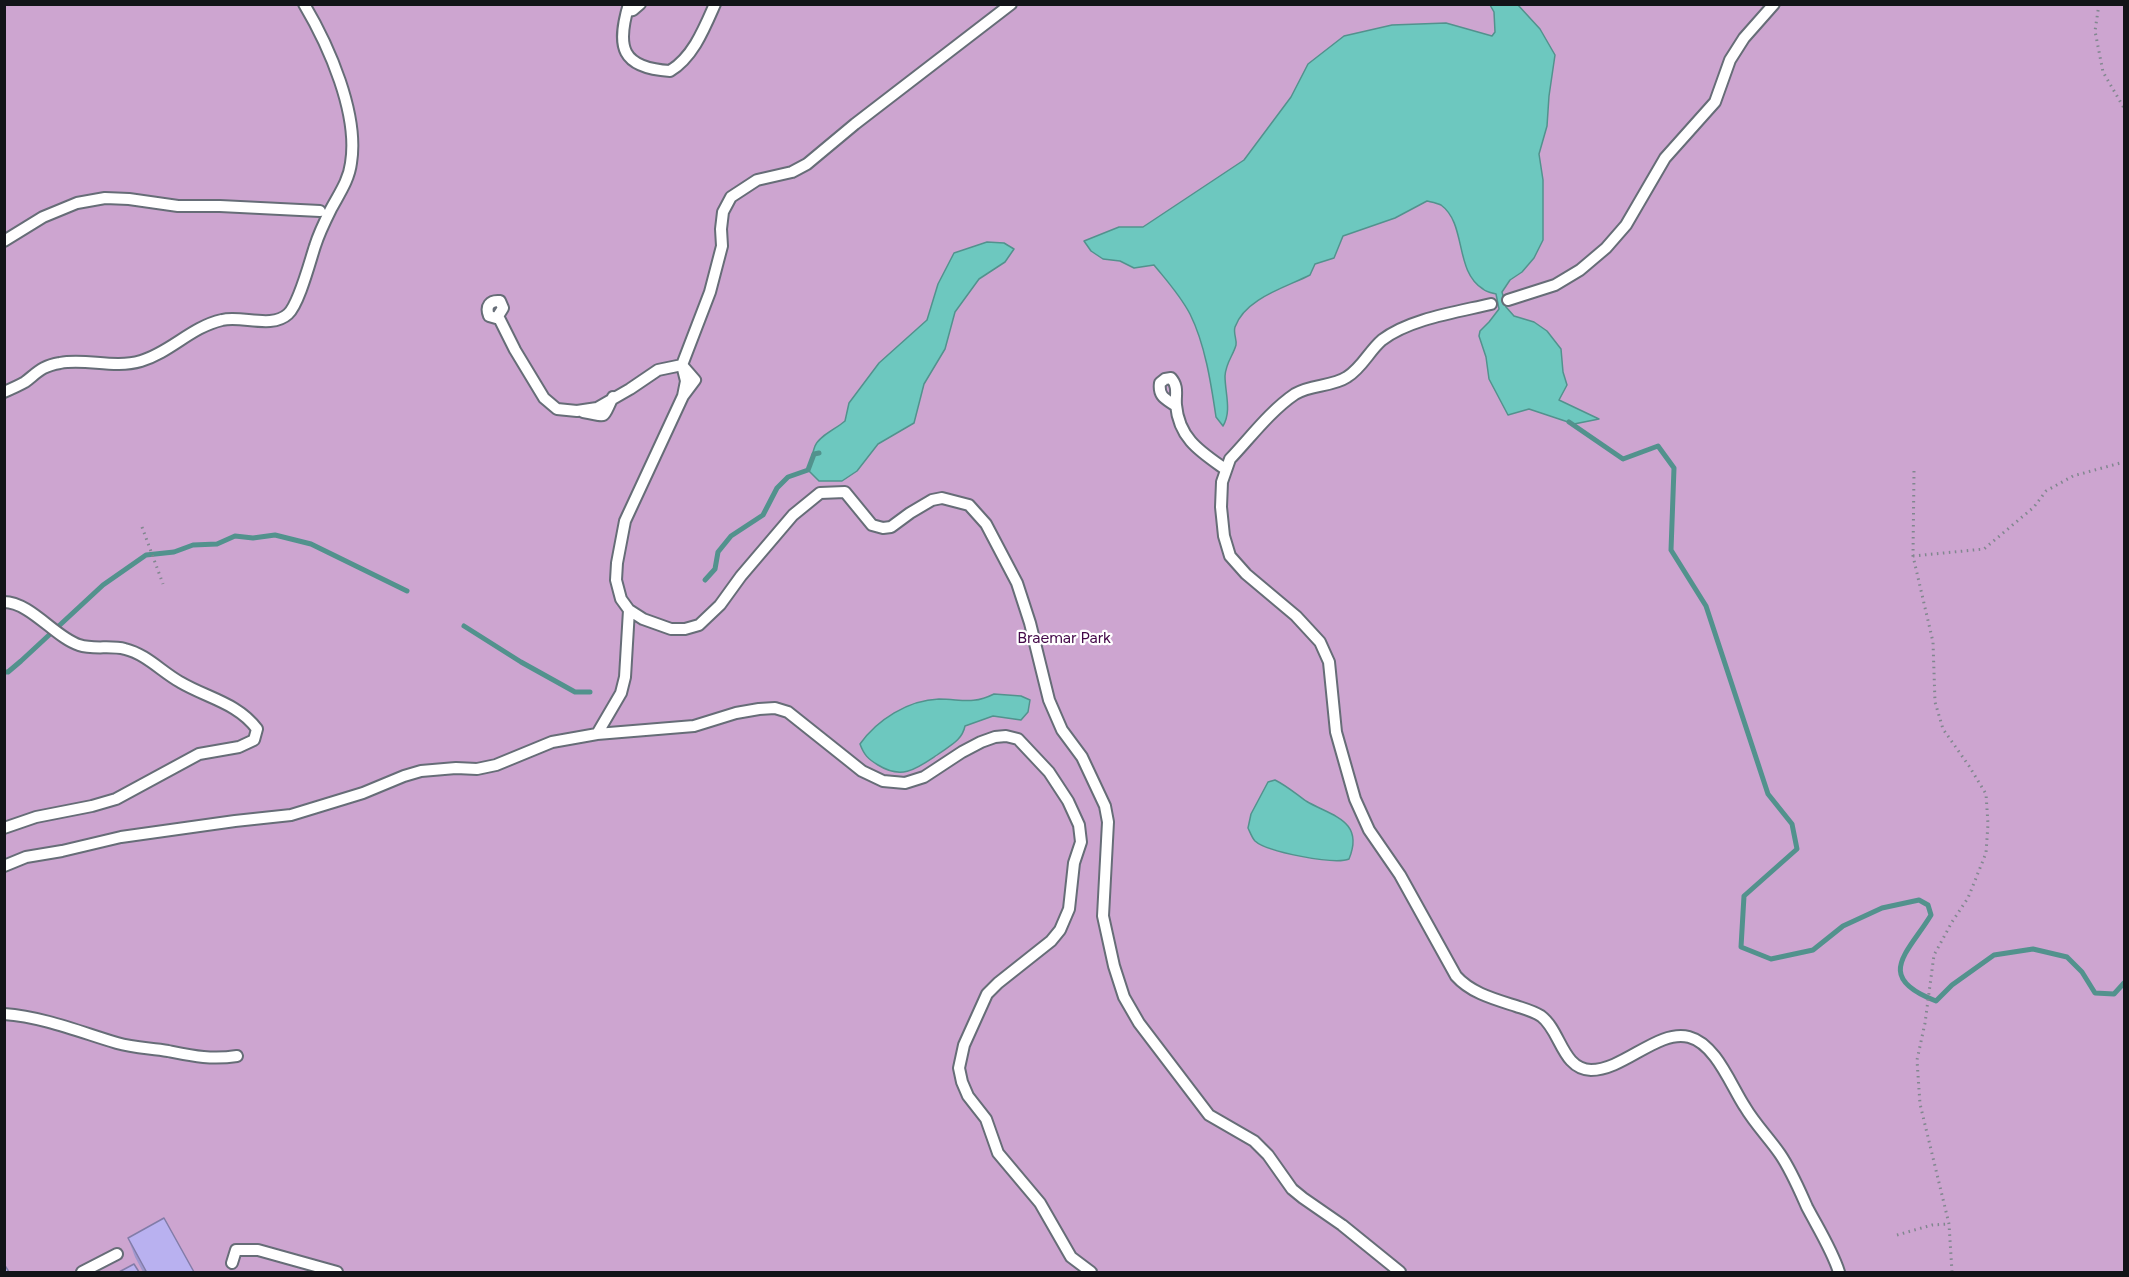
<!DOCTYPE html>
<style>
body{margin:0}
#map{position:relative;width:2129px;height:1277px;overflow:hidden;background:#dae3ef;font-family:Figtree,sans-serif}
canvas{display:block}
.frame{position:absolute;inset:0;border:6px solid #121418;pointer-events:none}
</style>
<div id="map">
<canvas width="2129" height="1277"></canvas>
<div class="frame"></div>
</div>
<script>
const g = document.querySelector('canvas').getContext('2d');
g.lineJoin = 'round';
function fill(path, color) { g.fillStyle = color; g.fill(path, 'evenodd'); }
function strokePath(path, color, width, dash) { g.strokeStyle = color; g.lineWidth = width; g.lineCap = dash ? 'butt' : 'round'; g.setLineDash(dash || []); g.stroke(path); }
function drawText(font, color, halo, rows, align = 'center') {
  g.font = font + ' Figtree,sans-serif'; g.lineWidth = 4.5; g.setLineDash([]); g.textBaseline = 'middle'; g.strokeStyle = halo; g.fillStyle = color; for (const [text, x, y, turn = 0] of rows) {
    g.save(); g.translate(x, y); g.rotate((+turn || 0) * Math.PI / 180); g.textAlign = isNaN(turn) ? turn : align; if (halo) g.strokeText(text, 0, 0); g.fillText(text, 0, 0); g.restore();
  }
}
const green = new Path2D(`
 M5,5H2124V1272H5Z`);
const water = new Path2D(`
 M1490,5H1518L1540,29L1555,55L1549,96L1547,126L1539,154L1543,180V240L1534,258L1522,272L1510,280L1502,292L1506,307L1514,316L1534,322L1547,331L1561,349L1563,372L1567,385L1559,400L1599,419L1574,424L1529,409L1508,415L1489,379L1486,357L1479,336L1480,331L1489,322L1499,309L1496,294C1492,293 1486,292 1483,289C1454,271 1467,224 1441,205C1437,203 1431,202 1427,201L1395,218L1343,236L1334,258L1315,264L1310,275C1287,287 1245,298 1235,327C1233,333 1237,339 1236,345C1233,356 1226,362 1225,376C1225,393 1232,411 1223,426L1216,417C1211,383 1205,344 1190,314C1180,295 1167,281 1154,265L1134,268L1120,261L1103,259L1091,251L1084,241L1119,227H1143L1244,160L1291,97L1308,64L1344,36L1392,25L1446,23L1492,36L1495,32L1494,12Z
 M987,242L1004,243L1014,249L1005,262L979,279L955,312L945,349L924,384L914,423L878,444L857,471L842,481H819L808,470C811,462 812,454 815,446C819,436 836,429 845,421L849,403L879,363L927,320L938,284L954,253Z
 M994,694L1021,696L1030,700L1028,712L1021,720L993,716L965,726C962,741 949,746 937,755C916,769 902,780 878,765C868,759 864,755 860,744C877,720 908,700 939,699C961,699 972,705 994,694Z
 M1275,780C1287,786 1296,794 1306,801C1331,816 1365,820 1349,859C1335,865 1267,852 1255,841C1252,838 1250,832 1248,828L1251,814L1268,782Z`);
const stream = new Path2D(`
 M1569,422L1623,459L1658,446L1674,468L1671,550L1706,606L1768,794L1792,824L1797,849L1744,896L1741,947L1771,959L1813,950L1843,926L1882,908L1919,900L1928,905L1931,915C1908,953 1873,977 1936,1001L1952,985L1994,955L2033,949L2067,957L2082,972L2095,993L2114,994L2124,983
 M705,580L715,569L718,552L731,536L763,515L777,488L788,477L808,470L814,454L819,453
 M464,626L521,662L575,692H590
 M4,672H8L21,661L103,585L146,555L174,552L193,545L217,544L235,536L253,538L275,535L311,544L407,591`);
const path = new Path2D(`
 M2099,4L2095,31L2103,72L2124,108
 M1914,471L1913,556L1933,642L1935,702L1943,729L1969,766L1986,794L1988,824L1986,853L1968,898L1952,922L1934,955L1925,1023L1917,1060L1920,1104L1949,1224L1952,1272
 M142,527L163,584
 M1913,556L1984,549L2034,507L2046,491L2073,476L2124,462
 M1897,1235L1932,1225L1949,1224`);
const service = new Path2D(`
 M629,4C616,47 621,68 670,71C693,57 704,29 715,4
 M627,11L633,10L640,4
 M4,241L43,217L77,203L105,198L129,199L178,206H220L320,211
 M1508,300L1555,285L1580,270L1606,248L1626,225L1665,158L1715,102L1730,60L1744,38L1774,4
 M1491,304C1457,312 1409,319 1382,340C1369,351 1362,368 1347,377C1332,387 1311,384 1295,394C1270,411 1250,438 1230,459L1222,482L1221,507L1224,536L1230,556L1246,574L1296,616L1320,642L1329,662L1336,732L1355,799L1369,830L1400,875L1456,976C1471,993 1494,999 1516,1006C1525,1009 1533,1011 1541,1016C1561,1031 1562,1069 1591,1070C1624,1070 1658,1029 1689,1037C1716,1044 1731,1086 1745,1107C1755,1124 1769,1138 1780,1154C1791,1170 1799,1189 1807,1207C1818,1228 1832,1250 1839,1272
 M498,316L496,318L489,316C485,306 490,300 500,301L503,308L498,316L515,350L544,398L557,409L577,411L597,408L630,389L658,370L682,365L710,292L722,246L721,229L723,212L731,197L757,180L792,172L807,164L855,124L1011,4
 M4,392C11,389 18,386 25,382C38,372 42,366 60,363C86,358 114,369 141,361C171,352 191,327 222,320C241,315 272,329 288,314C299,304 310,261 315,246C319,233 325,221 331,209C339,194 349,180 351,163C359,114 329,46 304,4
 M683,396L686,381L682,365L695,380L683,396L625,521L617,563L616,580L621,599L629,610L643,619L671,629H685L699,625L720,605L741,576L793,515L820,493L845,492L872,525L883,528L891,527L910,513L932,500L942,498L969,505L986,524L1017,583L1030,623L1049,700L1062,730L1082,757L1105,806L1108,822L1103,916L1114,966L1124,997L1139,1023L1209,1115L1254,1141L1268,1155L1292,1189L1303,1198L1342,1225L1400,1272
 M1176,406C1166,399 1158,397 1160,383L1165,379L1171,378C1179,387 1175,395 1176,405C1179,439 1201,452 1225,469
 M583,412C609,416 601,421 613,397
 M4,602C30,602 56,638 79,645C94,650 110,645 125,649C146,654 162,672 180,682C207,698 238,703 257,729L254,740L239,747L199,754L116,799L92,806L36,817L4,828
 M597,734L621,693L625,677L629,610
 M4,866L26,857L62,851L121,837L235,821L291,815L363,793L404,776L421,771L456,768L477,769L496,765L552,742L597,734L694,726L736,713L759,709L775,708L788,712L847,759L862,771L883,781L905,783L924,777L962,752L981,742L995,737L1006,736L1018,739L1049,772L1068,801L1079,825L1081,842L1074,863L1069,909L1060,930L1051,941L998,983L987,994L964,1045L959,1068L962,1082L968,1096L986,1119L998,1153L1040,1203L1071,1257L1091,1272
 M4,1014C44,1017 80,1032 117,1043C134,1048 151,1048 168,1051C193,1056 211,1060 237,1056
 M232,1263L236,1250H258L337,1272
 M82,1272L117,1254`);
const wall = new Path2D(`
 M128,1238L194,1272H143L135,1257Z`);
const building = new Path2D(`
 M164,1218L194,1272H143L146,1271L128,1238Z
 M4,1264L9,1272H4Z
 M134,1264L139,1272H119Z`);
const parkNames = [
 ["Braemar Park",1064,638]
];
fill(green, '#cda5d0');
fill(water, '#6dc8bf');
strokePath(water, '#52928d', 1.5);
strokePath(stream, '#52928d', 5);
strokePath(service, '#666d77', 14);
strokePath(path, '#81878f', 3, [1.5, 4.5]);
strokePath(service, '#fff', 10);
fill(wall, '#9f98ce');
fill(building, '#b9b1f0');
strokePath(building, '#827ca8', 1.5);
drawText('16px', '#430949', '#fff', parkNames);
</script>
